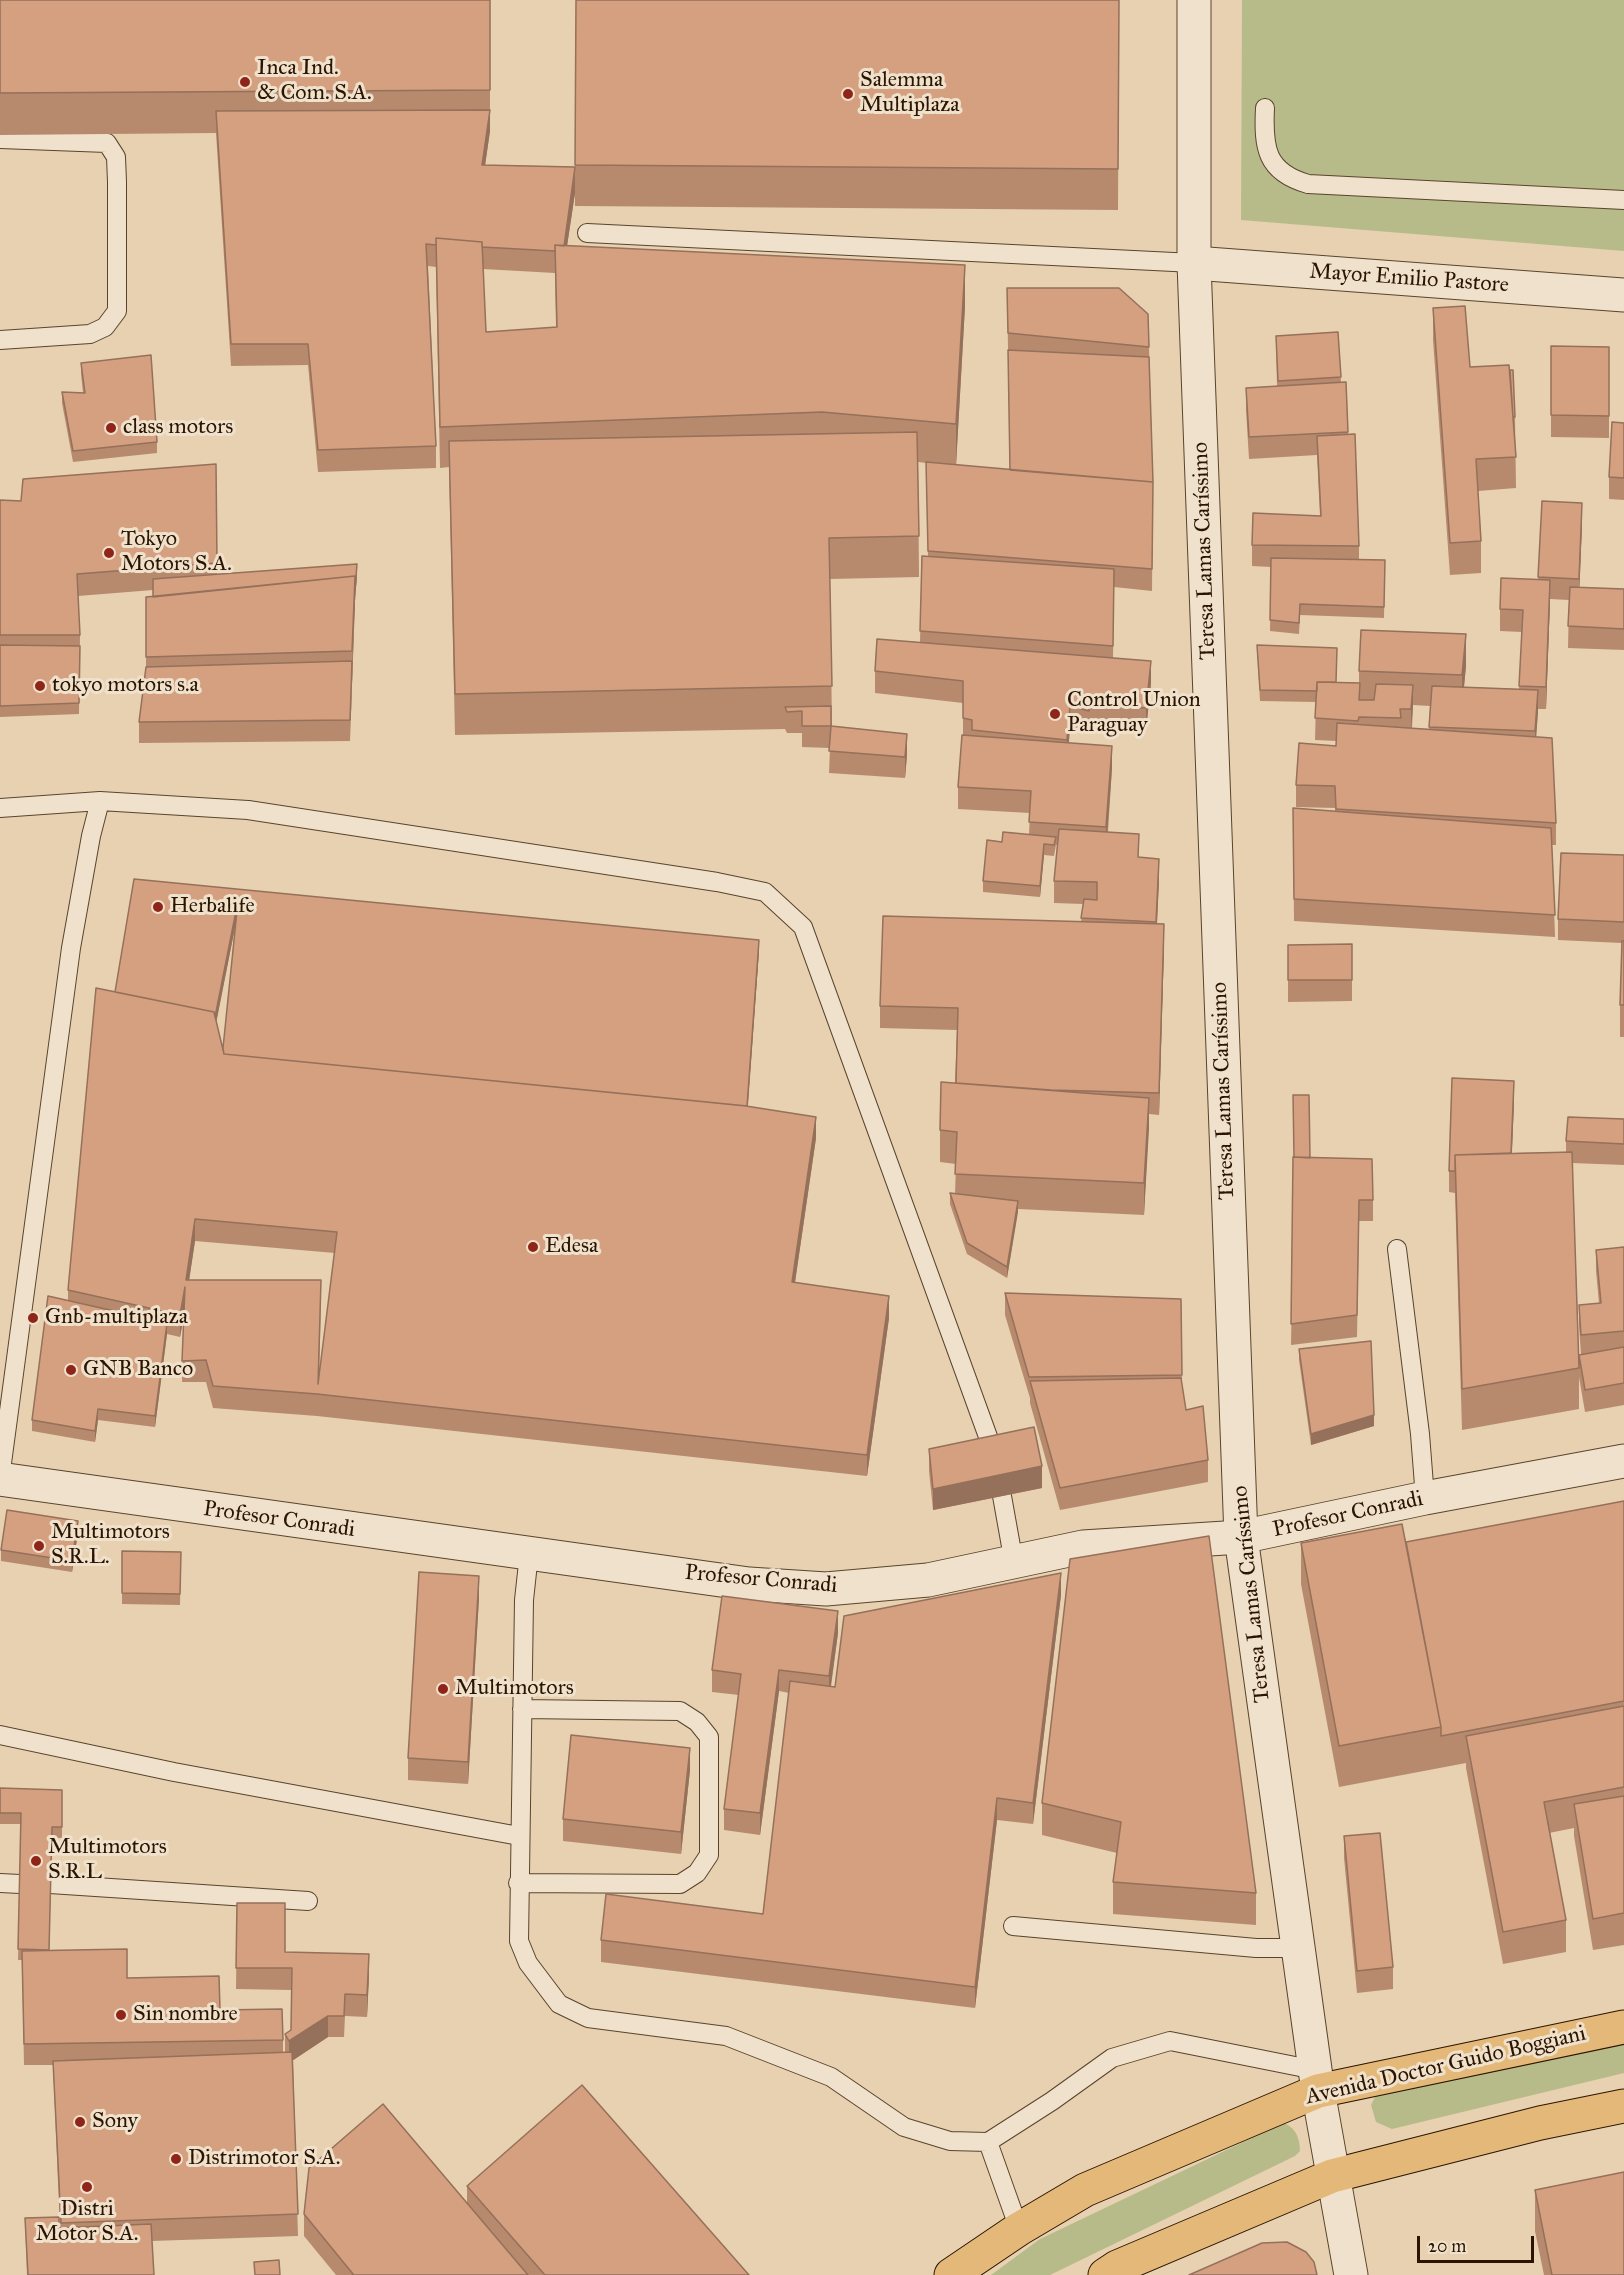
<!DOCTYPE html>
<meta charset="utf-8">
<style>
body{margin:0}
#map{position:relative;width:1624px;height:2275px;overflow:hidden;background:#e7d1b1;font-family:"IM FELL Great Primer",serif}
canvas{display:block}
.scale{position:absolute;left:1417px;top:2236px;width:117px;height:27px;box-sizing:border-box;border:3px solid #2b1500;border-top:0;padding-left:8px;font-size:18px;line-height:21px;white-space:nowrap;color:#2b1500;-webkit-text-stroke:4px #efe1cc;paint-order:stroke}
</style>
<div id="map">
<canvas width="1624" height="2275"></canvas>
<div class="scale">20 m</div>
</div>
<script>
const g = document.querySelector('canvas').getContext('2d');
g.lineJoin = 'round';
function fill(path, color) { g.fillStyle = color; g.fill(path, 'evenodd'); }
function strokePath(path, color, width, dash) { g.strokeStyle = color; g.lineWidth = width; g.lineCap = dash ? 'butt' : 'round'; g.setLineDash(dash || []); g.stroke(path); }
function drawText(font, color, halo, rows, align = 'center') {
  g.font = font + ' "IM FELL Great Primer",serif'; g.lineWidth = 6; g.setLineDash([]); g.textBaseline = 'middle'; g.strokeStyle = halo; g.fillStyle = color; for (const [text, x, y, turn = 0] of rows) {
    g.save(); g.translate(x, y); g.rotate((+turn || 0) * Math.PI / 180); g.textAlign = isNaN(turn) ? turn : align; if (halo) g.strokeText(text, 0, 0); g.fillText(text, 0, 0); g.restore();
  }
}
const green = new Path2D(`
 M1242,0H1624V251L1241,220Z
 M1624,2036V2073L1392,2129L1376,2122L1371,2105L1375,2097L1383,2091Z
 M1283,2123C1296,2127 1300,2139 1300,2151L1295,2156L1050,2275H991L1040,2239Z`);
const service = new Path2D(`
 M1265,108C1263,148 1266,172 1308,184L1624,200
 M0,139L107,143L116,157L117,182V311L105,327L90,334L0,340
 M587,233L1194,263
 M100,801L248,810L717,882L765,892L803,927L995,1456
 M0,808L100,801L91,836L71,948L0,1478
 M1397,1249L1420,1434L1425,1498
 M1002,1496L1014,1563
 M529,1554L524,1600L519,1941L528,1963L559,2004L588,2018L726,2036L831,2077L904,2127L950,2141L988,2142L1052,2101L1112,2058L1170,2041L1315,2070
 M0,1735L174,1772L519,1836
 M0,1883L20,1884
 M518,1883L680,1884L697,1873L709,1855V1737L697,1722L680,1711L522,1709
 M50,1884L308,1901
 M1013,1926L1256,1948H1299
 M988,2142L1019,2229`);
const minor = new Path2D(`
 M1194,263L1624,295
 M0,1479L749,1584L826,1589L928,1580L1083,1547L1241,1537L1425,1498L1624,1461`);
const tertiary = new Path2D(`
 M1194,0V263L1241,1537L1318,2091L1351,2275`);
const primary = new Path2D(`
 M951,2275L1019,2229L1085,2190L1318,2091L1624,2027
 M1105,2275L1117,2267L1332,2176L1540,2123L1624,2106`);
const wall = new Path2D(`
 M0,0H490V131L485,165L575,167L576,0H1119L1118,210L575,206V193L567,246L965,306L956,465L1010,470L1007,288L1148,314L1153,482L1152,591L1114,587L1113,658L1151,683L1146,730L1089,726V733L1070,727L1069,743L1112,768L1108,832L1139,857L1159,880L1157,924L1164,946L1159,1115L1149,1114L1144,1215L1018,1209L1007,1278L967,1254L950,1204V1193L955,1194L956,1164L940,1162V1130L955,1083L957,1030L880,1028V1006L1081,922L1083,904L1054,903V881L1058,845H1056L1054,856L1044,855L1040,897L983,892V881L1002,842L1029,834L1030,813L958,809V787L963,735V703L875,693V671L920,643L922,556H928L926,463L918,462L919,577L830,579L832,727L907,755L905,778L829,773L830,748L802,747V733H787L785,729L455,735L449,467L440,468L436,267L428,266L436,446V468L318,472L308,365L231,366L216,133L0,135ZM483,269L555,273L556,327L486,332Z
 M1433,308L1470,367L1515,417L1516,488L1478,491L1481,541V573L1450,575L1433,340Z
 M1338,332L1341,382H1346L1348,434L1359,546V560H1385L1384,618L1300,615L1299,634L1270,631L1271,567L1252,566V545L1320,516L1317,455L1249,459L1246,410V388L1277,386L1276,336Z
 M1551,346L1609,347V438L1551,437Z
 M81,363L157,442V453L73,462L62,403V392L83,393L81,374Z
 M1624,423V500L1609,499V477Z
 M216,464L217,574L357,575L355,601L350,741L139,743V722L146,668V597H153V590L78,596L80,635L79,714L0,717V500L21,501Z
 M1542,501L1582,525L1579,587L1624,589V650L1568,648L1569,600L1550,599L1546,709H1538L1536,737L1556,823V845H1552L1555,937L1294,921L1293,808L1335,811V808L1296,807V785L1336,746L1337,741L1315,740L1316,702L1260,701L1257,645L1336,682L1359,683V671L1466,666L1464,687L1519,689L1522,632L1500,631V609L1538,580ZM1413,705L1430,706L1429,729L1412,728Z
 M1624,855V1037H1620V1005L1622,943L1558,940V919Z
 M134,879L759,951L748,1106L816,1138L795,1282L889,1318L867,1476L317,1416L213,1408L206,1382H182L184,1316L180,1337L167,1334L155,1427L98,1420L95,1442L32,1431V1420L68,1301V1290L115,992ZM236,923L223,1048L216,1022ZM195,1241L335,1253L319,1378L321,1302L189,1280Z
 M1352,944V1001L1288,1002V945Z
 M1514,1102L1512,1153L1566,1152V1141L1624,1119V1165L1572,1163L1579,1355L1581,1354L1579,1326V1305L1599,1303L1596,1271V1250L1624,1247V1405L1585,1412L1579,1377V1409L1462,1430L1455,1193L1449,1192V1171Z
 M1294,1157L1310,1158L1373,1200V1221H1359L1357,1337L1291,1345Z
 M1005,1293L1181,1299L1182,1385L1186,1410L1208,1460V1482L1060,1510L1030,1403V1398L1005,1315Z
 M1299,1349L1374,1426L1311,1445L1299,1360Z
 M929,1449L1042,1488L933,1510L929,1471Z
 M1624,1501V1945L1593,1950L1574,1836V1828L1549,1833L1566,1920V1952L1503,1964L1466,1768V1763L1339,1787L1301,1584V1543L1406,1542Z
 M78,1532L72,1572L1,1561V1550Z
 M122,1551L181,1552L180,1605L122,1604Z
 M1070,1559L1256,1893V1925L1113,1914V1882L1117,1853L1042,1835V1803Z
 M1061,1595L1033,1824L997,1820L975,2008L601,1962V1940L763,1914L789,1693L779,1691L760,1835L724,1830V1809L739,1695L712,1692V1670L838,1633L831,1687H835Z
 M479,1598L468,1784L408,1780V1758Z
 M690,1770L681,1854L563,1841V1819Z
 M0,1788L62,1790V1838H52L49,1951L220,2010L283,2040V2053H285V2034L291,2030V1990L236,1989L237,1903L285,1952L369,1976L367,2017L345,2016L344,2037H328L293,2060L298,2236L152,2241L154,2275H27L25,2218L60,2228L53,2065H24L22,1960H18L21,1824H0Z
 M1344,1836L1393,1967V1989L1357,1993L1344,1858Z
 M467,2186L749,2275H336L304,2236V2214L467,2203Z
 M1535,2190L1624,2275H1544L1535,2231Z`);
const shadedWall = new Path2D(`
 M490,110V131L482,187V165Z
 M575,172V193L563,273V251Z
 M965,265V306L956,466V424Z
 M1582,503V525L1579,600V579Z
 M357,564V575L355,601L350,741L355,576Z
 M1550,580V602L1546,709V687Z
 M1466,634V666L1462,707V675Z
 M1151,661V683L1146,730V708Z
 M1413,685V707L1411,731V709Z
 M1538,690V712L1535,753V731Z
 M1070,706V727L1067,761V740Z
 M907,734V755L905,778V757Z
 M1112,746V768L1106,849V827Z
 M1044,844V855L1040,897V886Z
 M1159,859V880L1156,944V922Z
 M238,901V912L214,1034V1023Z
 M1164,924V946L1159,1115V1093Z
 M759,940V951L746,1128V1117Z
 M1514,1081V1102L1510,1194V1173Z
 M1149,1098V1129L1144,1215V1183Z
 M816,1117V1138L792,1303V1282Z
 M1018,1201V1212L1007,1278V1267Z
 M195,1219V1241L186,1301V1280Z
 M185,1287V1309L180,1337V1315Z
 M889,1296V1318L867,1476V1455Z
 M167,1323V1334L155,1427V1416Z
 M98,1409V1420L95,1442V1431Z
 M1374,1415V1426L1311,1445V1434Z
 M1042,1466V1488L933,1510V1489Z
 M78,1521V1532L72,1572V1561Z
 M1061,1573V1595L1033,1824V1803Z
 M479,1576V1598L468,1784V1762Z
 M838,1611V1633L829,1698V1676Z
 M779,1670V1691L760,1835V1813Z
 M690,1748V1770L681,1854V1832Z
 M997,1798V1820L975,2008V1987Z
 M369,1954V1976L367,2017V1995Z
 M328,2016V2037L289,2063V2041Z`);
const building = new Path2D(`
 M0,0H490V90L0,93Z
 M576,0H1119L1118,169L575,165Z
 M490,110L482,165L575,167L564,246L555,245V251L482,247V242L436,238V245L426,244L436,446L318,450L308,344H231L216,111Z
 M436,238L482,242L486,332L557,327L555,245L965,265L956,424L822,412L440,427Z
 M1007,288H1119L1148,314L1149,347L1008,333Z
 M1465,306L1470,367L1509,365L1516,457L1476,459L1481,541L1450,543L1433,308Z
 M1338,332L1341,377L1278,381L1276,336Z
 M1551,346L1609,347V416L1551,415Z
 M1008,350L1149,357L1153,482L1010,470Z
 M151,355L157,442L73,451L62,392L85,393L81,363Z
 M1510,370H1513L1515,417H1513Z
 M1346,382L1348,432L1249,437L1246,388Z
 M1612,422L1624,423V478L1609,477Z
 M917,432L919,536L829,538L832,686L455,694L449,441Z
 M1355,434L1359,546L1252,545L1253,513L1321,516L1317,436Z
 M926,462L1153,482L1152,569L928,551Z
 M216,464L217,563L77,574L80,635H0V500L21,501L23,479Z
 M1542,501L1582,503L1579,579L1538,577Z
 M922,556L1114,569L1113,646L920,631Z
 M1271,558L1385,560L1384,607L1300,604L1299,623L1270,620Z
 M357,564L355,590V576L153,597V579Z
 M355,576L352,651L146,657V597Z
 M1501,578L1550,580L1546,687L1519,686L1523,610L1500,609Z
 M1570,587L1624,589V629L1568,626Z
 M1361,630L1466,634L1462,675L1359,671Z
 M877,639L1151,661L1146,708L1088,704L1089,711L1070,706L1067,740L972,730V720L963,718V681L875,671Z
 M0,645L80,646L79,703L0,706Z
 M1257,645L1337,648L1336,682H1317V691L1260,690Z
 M352,661L350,720L139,722L146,667Z
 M1317,682L1360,683L1359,700H1374L1376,684L1413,685L1411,709H1400L1401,718L1359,717L1358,721L1315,718Z
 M1432,686L1538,690L1535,731L1429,727Z
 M831,706V726L907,734L905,757L829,751L831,726H802V711L787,712L785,707Z
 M1337,723L1552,738L1556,823L1336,809L1335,786L1296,785L1299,743L1336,746Z
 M962,735L1112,746L1106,827L1029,822L1031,791L958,787Z
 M1293,808L1551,828L1555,915L1294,899Z
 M1059,829L1139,834L1138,857L1159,859L1156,922L1081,918L1084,899L1097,900V882L1054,881Z
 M1003,832L1056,837L1054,845L1044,844L1040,886L983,881L987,840L1002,842Z
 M1561,853L1624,855V922L1558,919Z
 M134,879L759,940L747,1106L224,1054L223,1048L238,901L215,1017L214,1012L115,992Z
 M883,916L1164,924L1159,1093L1051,1090L956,1083L958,1008L880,1006Z
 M1622,941H1624V1005H1620Z
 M1352,944V980H1288V945Z
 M96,988L214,1012L224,1054L746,1106L816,1117L792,1282L889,1296L867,1455L317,1394L213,1386L206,1360L182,1361L185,1287L180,1315L68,1290ZM195,1219L337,1232L318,1384L321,1280H186Z
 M1452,1078L1514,1081L1511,1153L1455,1155V1171H1449Z
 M941,1082L1149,1098L1144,1183L955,1174L957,1132L940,1130Z
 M1293,1095H1309L1310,1158L1294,1157Z
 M1568,1117L1624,1119V1144L1566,1141Z
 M1572,1152L1579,1368L1462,1389L1455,1155Z
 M1293,1157L1372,1159L1373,1200H1359L1357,1315L1291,1324Z
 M950,1193L1018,1201L1007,1267L967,1243Z
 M1624,1247V1331L1581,1335L1579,1305L1601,1303L1596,1250Z
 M1005,1293L1181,1299L1182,1375L1029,1377Z
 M48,1296L167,1323L155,1416L98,1409L95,1431L32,1420Z
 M1371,1341L1374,1415L1311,1434L1299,1349Z
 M1624,1347V1383L1585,1390L1579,1355Z
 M1181,1378L1186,1410L1203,1406L1208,1460L1060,1488L1030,1381Z
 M1034,1427L1042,1466L933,1489L929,1449Z
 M1624,1501V1701L1441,1736V1727L1406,1542Z
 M7,1510L78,1521L72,1561L1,1550Z
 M1402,1524L1441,1727L1339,1746L1301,1543Z
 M1209,1536L1256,1893L1113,1882L1121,1822L1042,1803L1070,1559Z
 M122,1551L181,1552L180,1594L122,1593Z
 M419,1572L479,1576L468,1762L408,1758Z
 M1061,1573L1033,1803L997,1798L975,1987L601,1940L606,1894L763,1914L790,1681L835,1687L844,1616Z
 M722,1596L838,1611L829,1676L779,1670L760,1813L724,1809L741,1674L712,1670Z
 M1624,1706V1787L1544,1802L1566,1920L1503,1932L1466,1736Z
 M571,1735L690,1748L681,1832L563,1819Z
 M0,1788L62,1790V1827H52L49,1950L18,1949L21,1813H0Z
 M1624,1796V1913L1593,1919L1574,1804Z
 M1380,1833L1393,1967L1357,1971L1344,1836Z
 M237,1903H285V1952L369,1954L367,1995L345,1994L344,2016H328L289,2041L285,2034L291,2030L292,1968H236Z
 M127,1949V1978L219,1976L220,2010L282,2009L283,2040L24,2044L22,1951Z
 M292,2052L298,2214L61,2223L53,2061Z
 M582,2085L749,2275H545L467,2186Z
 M383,2104L528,2275H352L353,2274L304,2214L309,2168Z
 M1624,2172V2275H1552L1535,2190Z
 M59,2217V2228L151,2224L154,2275H28L25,2218Z
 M1287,2242L1306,2252L1314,2262L1317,2275H1189L1262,2243Z
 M279,2260L280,2275H255L254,2262Z`);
const markers = [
 [245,82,6,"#8f2418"],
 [848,94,6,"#8f2418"],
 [111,428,6,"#8f2418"],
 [109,553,6,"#8f2418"],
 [40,686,6,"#8f2418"],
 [1055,714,6,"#8f2418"],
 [158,907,6,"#8f2418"],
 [533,1247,6,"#8f2418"],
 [33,1318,6,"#8f2418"],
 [71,1370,6,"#8f2418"],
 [39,1546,6,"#8f2418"],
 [443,1689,6,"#8f2418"],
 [36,1861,6,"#8f2418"],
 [121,2015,6,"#8f2418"],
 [80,2122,6,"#8f2418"],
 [176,2159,6,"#8f2418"],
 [87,2187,6,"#8f2418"]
];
const poiNames = [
 ["Inca Ind.",257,69],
 ["& Com. S.A.",257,94],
 ["Salemma",860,81],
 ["Multiplaza",860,106],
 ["class motors",123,428],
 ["Tokyo",121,540],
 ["Motors S.A.",121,565],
 ["tokyo motors s.a",52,686],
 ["Control Union",1067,701],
 ["Paraguay",1067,726],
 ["Herbalife",170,907],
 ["Edesa",545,1247],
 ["Gnb-multiplaza",45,1318],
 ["GNB Banco",83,1370],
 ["Multimotors",51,1533],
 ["S.R.L.",51,1558],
 ["Multimotors",455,1689],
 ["Multimotors",48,1848],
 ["S.R.L",48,1873],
 ["Sin nombre",133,2015],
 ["Sony",92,2122],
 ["Distrimotor S.A.",188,2159],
 ["Distri",87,2210,"center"],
 ["Motor S.A.",87,2235,"center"]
];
const streetNames = [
 ["Mayor Emilio Pastore",1409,279,4],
 ["Teresa Lamas Caríssimo",1205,551,-92],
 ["Teresa Lamas Caríssimo",1224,1091,-92],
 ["Profesor Conradi",1348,1515,-12],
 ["Profesor Conradi",279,1520,8],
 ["Profesor Conradi",761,1580,5],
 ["Teresa Lamas Caríssimo",1252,1594,-96],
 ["Avenida Doctor Guido Boggiani",1446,2066,-13]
];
fill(green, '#b7bb8a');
strokePath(service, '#5a442c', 20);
strokePath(minor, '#5a442c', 35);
strokePath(tertiary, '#5a442c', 35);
strokePath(primary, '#2b1500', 35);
strokePath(service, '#efe1cc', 18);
strokePath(minor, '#efe1cc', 33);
strokePath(tertiary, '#efe1cc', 33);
strokePath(primary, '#e4b878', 33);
fill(wall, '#b78a6e');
fill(shadedWall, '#95705a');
fill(building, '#d5a080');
strokePath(building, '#95705a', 1.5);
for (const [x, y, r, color] of markers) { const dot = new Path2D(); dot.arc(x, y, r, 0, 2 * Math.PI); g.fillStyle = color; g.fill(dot); strokePath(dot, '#efe1cc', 2); }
drawText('22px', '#2b1500', '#efe1cc', poiNames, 'left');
drawText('22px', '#2b1500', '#efe1cc', streetNames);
</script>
